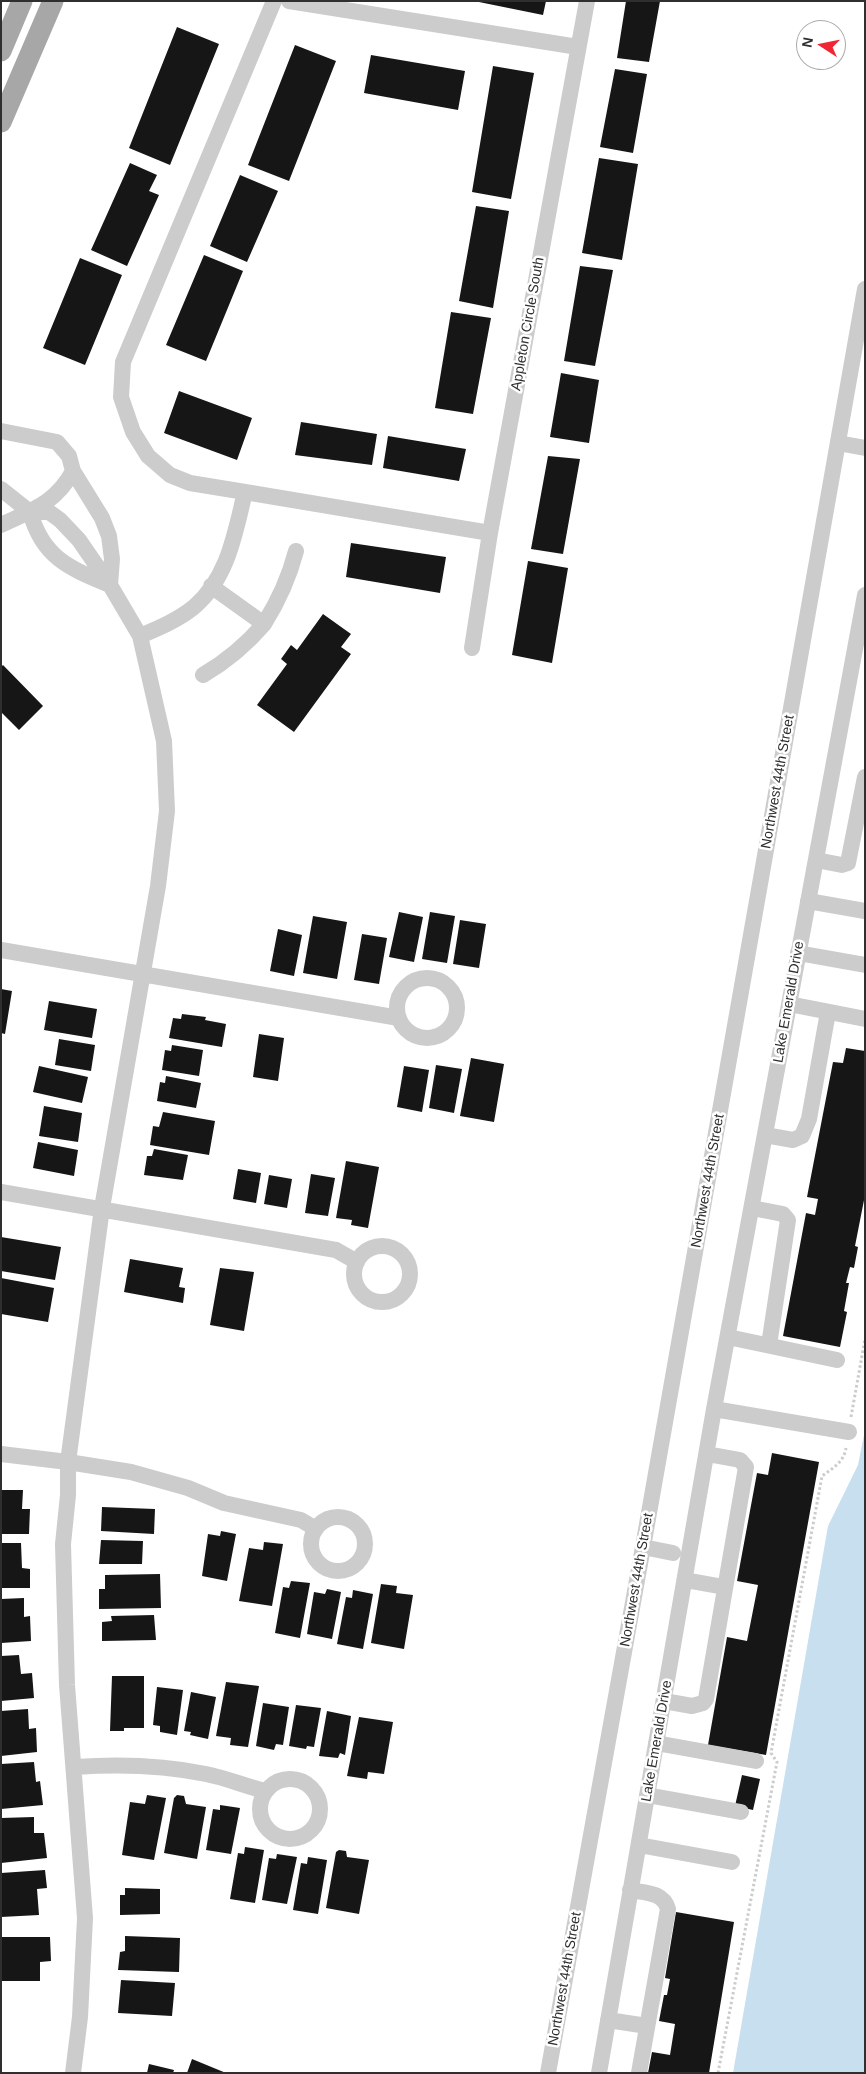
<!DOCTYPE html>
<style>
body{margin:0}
#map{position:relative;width:866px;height:2074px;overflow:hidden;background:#fff;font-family:Arial,sans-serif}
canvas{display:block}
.frame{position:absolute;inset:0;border:2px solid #2f2f2f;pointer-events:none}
.north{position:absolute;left:796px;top:20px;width:50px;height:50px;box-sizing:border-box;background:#fff;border:1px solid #acacac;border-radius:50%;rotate:281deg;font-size:14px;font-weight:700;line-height:20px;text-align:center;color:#2f2f2f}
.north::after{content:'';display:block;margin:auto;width:18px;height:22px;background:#f12634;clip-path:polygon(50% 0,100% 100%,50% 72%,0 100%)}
</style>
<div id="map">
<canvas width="866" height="2074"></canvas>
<div class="frame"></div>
<div class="north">N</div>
</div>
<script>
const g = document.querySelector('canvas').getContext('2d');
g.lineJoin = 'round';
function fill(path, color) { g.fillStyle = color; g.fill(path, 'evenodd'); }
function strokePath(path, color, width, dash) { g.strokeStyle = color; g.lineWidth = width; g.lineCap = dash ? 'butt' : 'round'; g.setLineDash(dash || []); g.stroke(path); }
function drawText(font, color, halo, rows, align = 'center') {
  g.font = font + ' Arial,sans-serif'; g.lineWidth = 5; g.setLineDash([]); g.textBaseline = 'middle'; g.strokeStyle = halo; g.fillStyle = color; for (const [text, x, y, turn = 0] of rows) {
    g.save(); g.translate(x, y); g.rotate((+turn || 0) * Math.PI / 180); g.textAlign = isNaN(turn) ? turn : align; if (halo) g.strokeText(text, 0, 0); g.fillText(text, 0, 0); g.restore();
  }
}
const water = new Path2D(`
 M865,1430V2073H733L828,1526L858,1465Z`);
const building = new Path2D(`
 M474,1H546L543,15Z
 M626,1H660L649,62L617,58Z
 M177,27L219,44L170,165L129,148Z
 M295,45L336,61L289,181L248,165Z
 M371,55L465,71L458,110L364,93Z
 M493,66L534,73L511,199L472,192Z
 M615,69L647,74L633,153L600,147Z
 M599,158L638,164L622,260L582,253Z
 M130,163L157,175L149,191L159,195L127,266L91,250Z
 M240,175L278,191L247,262L210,246Z
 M476,206L509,211L493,308L459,301Z
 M204,255L243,271L206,361L166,345Z
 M80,258L122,275L85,365L43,348Z
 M580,266L613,270L595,366L564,361Z
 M451,312L491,318L473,414L435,408Z
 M561,373L599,380L589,443L550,437Z
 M179,391L252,418L237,460L164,433Z
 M301,422L377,434L372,465L295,455Z
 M388,436L466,449L459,481L383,468Z
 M548,456L580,459L563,554L531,549Z
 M351,543L446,557L440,593L346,577Z
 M528,561L568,568L552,663L512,655Z
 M323,614L351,634L341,647L351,654L294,732L257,705L287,664L281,659L291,645L297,650Z
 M3,665L43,706L19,730L1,712V667Z
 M399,912L423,917L414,962L389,957Z
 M430,912L455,916L447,963L422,959Z
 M313,916L347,922L337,979L303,973Z
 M460,920L486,924L479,968L453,964Z
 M278,929L302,935L294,976L270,971Z
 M362,934L387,938L379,984L354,980Z
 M1,989L12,991L5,1034L1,1033Z
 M49,1001L97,1009L92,1038L44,1030Z
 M182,1014L206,1017L205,1020L226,1024L222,1047L169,1038L173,1018L181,1019Z
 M259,1034L284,1038L278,1081L253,1077Z
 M59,1039L95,1045L91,1071L55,1065Z
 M172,1045L203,1050L199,1076L162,1070L165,1050L171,1051Z
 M846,1048L865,1051V1195L855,1246L858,1247L854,1268L850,1267L846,1283H849L844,1311L847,1312L840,1347L783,1336L806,1213L815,1215L818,1199L807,1197L833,1062L843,1063Z
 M471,1058L504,1064L494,1122L460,1116Z
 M436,1065L462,1069L454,1113L429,1108Z
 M39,1066L88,1077L82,1103L33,1092Z
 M404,1066L429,1070L422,1112L397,1107Z
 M166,1076L201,1083L196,1108L157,1101L160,1082L165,1083Z
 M44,1106L82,1113L78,1142L39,1136Z
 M163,1112L215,1121L209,1155L150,1145L153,1126L159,1127Z
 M38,1142L78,1150L74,1176L33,1168Z
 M154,1149L188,1155L183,1180L144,1175L147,1156H152Z
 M346,1161L379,1167L368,1228L351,1225L352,1220L336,1218Z
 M238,1169L261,1173L256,1203L233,1199Z
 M311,1174L335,1178L328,1216L305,1213Z
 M269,1175L292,1179L287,1208L264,1204Z
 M1,1237L61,1247L55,1280L1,1271Z
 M130,1259L183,1268L179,1287L185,1288L183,1303L124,1292Z
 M220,1268L254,1272L244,1331L210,1325Z
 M1,1278L54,1288L48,1322L1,1314Z
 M772,1453L819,1462L766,1755L708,1745L727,1637L747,1641L758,1585L737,1581L757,1473L768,1475Z
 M1,1490H23L22,1509H30L29,1534H1Z
 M102,1507L155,1509L154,1534L101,1531Z
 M221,1531L236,1534L227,1581L202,1576L208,1534L220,1536Z
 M101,1540L143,1541L142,1564H99Z
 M264,1542L283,1544L272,1606L239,1601L249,1548L263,1550Z
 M1,1543H21L22,1568L30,1569V1588H1Z
 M160,1574L161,1608L99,1609V1589H105V1575Z
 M291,1581L310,1583L300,1638L275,1633L283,1587L289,1588Z
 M381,1584L397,1586L396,1593L413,1595L404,1649L371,1643Z
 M327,1589L341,1592L332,1639L307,1634L314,1592L325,1594Z
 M353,1590L373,1594L363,1649L337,1644L346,1597L352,1598Z
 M24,1598V1617L30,1616L31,1641L1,1643V1599Z
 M154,1615L156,1640L102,1641V1622L112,1621L111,1616Z
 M19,1655L21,1674L32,1673L34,1698L1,1701V1656Z
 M112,1676H144V1728H124V1731H110Z
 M226,1682L259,1686L248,1747L230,1745L231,1738L216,1736Z
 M157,1687L183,1690L177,1735L160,1732V1726L153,1725Z
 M191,1692L216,1697L208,1739L190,1735L191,1732L184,1731Z
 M263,1703L289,1707L283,1745L276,1744L274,1750L256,1746Z
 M296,1705L321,1708L314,1747L307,1746L306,1749L289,1746Z
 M28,1709L29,1729L36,1728L37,1752L1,1756V1711Z
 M327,1711L351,1716L345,1755L340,1753L338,1758L319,1756Z
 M359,1717L393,1722L384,1774L368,1772L367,1779L347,1776Z
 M34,1762L36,1782L40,1781L43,1805L1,1809V1764Z
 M742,1775L760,1779L753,1810L735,1806Z
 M147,1795L166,1798L154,1860L122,1855L130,1802L145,1804Z
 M177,1795L184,1796L186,1804L206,1807L197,1859L164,1853L174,1798Z
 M220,1805L240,1808L231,1854L206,1850L213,1809L220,1810Z
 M34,1817V1833H44L47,1858L1,1863V1818Z
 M245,1847L264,1850L255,1903L230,1899L238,1853L244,1854Z
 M339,1850L346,1851L347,1857L369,1860L359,1914L326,1908L336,1852Z
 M277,1854L297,1857L287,1904L262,1900L269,1858L276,1859Z
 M308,1857L327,1860L318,1914L293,1910L301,1863L307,1864Z
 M45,1870L47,1888L37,1889L39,1915L1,1917V1873Z
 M125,1888L160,1889V1914L120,1915V1895H125Z
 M676,1912L734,1922L709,2073H648L652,2052L670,2055L675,2024L659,2021L664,1995H667L670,1979L665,1978Z
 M125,1936L180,1938L179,1972L118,1970L120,1952L125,1951Z
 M1,1937H50L51,1961L40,1962V1981H1Z
 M121,1980L175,1983L172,2016L118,2013Z
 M192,2059L226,2073H187Z
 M149,2064L174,2070L173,2073H147Z`);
const path = new Path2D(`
 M851,1417L865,1339
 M718,2073L777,1762L771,1753L822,1476C833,1468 844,1462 846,1448`);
const minor = new Path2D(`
 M289,1L578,47
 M1,431L57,442L69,456L73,471L102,518L109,536L112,559L110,585
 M838,443L865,448
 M1,489L30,512
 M245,492L190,483L170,475L148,456L133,432L121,397L123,362L274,1
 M30,512C43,558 69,568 110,585
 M1,525C32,510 56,503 73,471
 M264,624C279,600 289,578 296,551
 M140,636C159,628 178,620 194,607C228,578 235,533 245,492L490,533
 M472,648L490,533L587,1
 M203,675C227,661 246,645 264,624L211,586
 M816,860L842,865L848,863L865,777
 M808,901L865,911
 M1,950L399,1018
 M798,953L865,965
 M397 1008a30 30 0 1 1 60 0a30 30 0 1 1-60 0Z
 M789,1004L865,1019
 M765,1135L793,1140L802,1136L809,1119L828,1012
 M1,1192L336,1250L357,1262
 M752,1208L783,1214L788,1220L769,1345
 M354 1274a28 28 0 1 1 56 0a28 28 0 1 1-56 0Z
 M728,1337L837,1360
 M714,1409L849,1432
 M1,1454L68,1462L102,1208L158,886L167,811L164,741L140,636L110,585L79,540L60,520L49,512H30
 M311 1544a27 27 0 1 1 54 0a27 27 0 1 1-54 0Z
 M643,1547L673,1553
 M685,1580L724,1587
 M664,1701L692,1706L703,1703L706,1699L746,1467L740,1460L707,1454
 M656,1743L756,1761
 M75,1767C118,1764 162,1765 206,1774C226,1778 245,1786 265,1791
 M260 1809a30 30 0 1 1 60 0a30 30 0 1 1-60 0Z
 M647,1795L741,1812
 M639,1845L732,1862
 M630,1890C646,1893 663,1892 668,1909L639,2073
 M608,2020L647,2026
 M73,2073L80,2017L85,1918L67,1685L63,1544L68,1495V1462L131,1472L188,1488L224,1503L301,1520L316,1529
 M548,2073L643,1547L865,289
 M599,2073L714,1409L865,595`);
const major = new Path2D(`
 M1,51L22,1
 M1,122L53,1`);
const streetNames = [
 ["Appleton Circle South",528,324,-80],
 ["Northwest 44th Street",778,782,-80],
 ["Lake Emerald Drive",789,1002,-80],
 ["Northwest 44th Street",708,1181,-80],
 ["Northwest 44th Street",637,1580,-80],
 ["Lake Emerald Drive",657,1741,-80],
 ["Northwest 44th Street",565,1979,-80]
];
fill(water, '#c7dfee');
fill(building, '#161616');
strokePath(path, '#ccc', 3, [2.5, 2.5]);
strokePath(minor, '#ccc', 16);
strokePath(major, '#a7a7a7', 21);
drawText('14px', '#2f2f2f', '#fff', streetNames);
</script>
